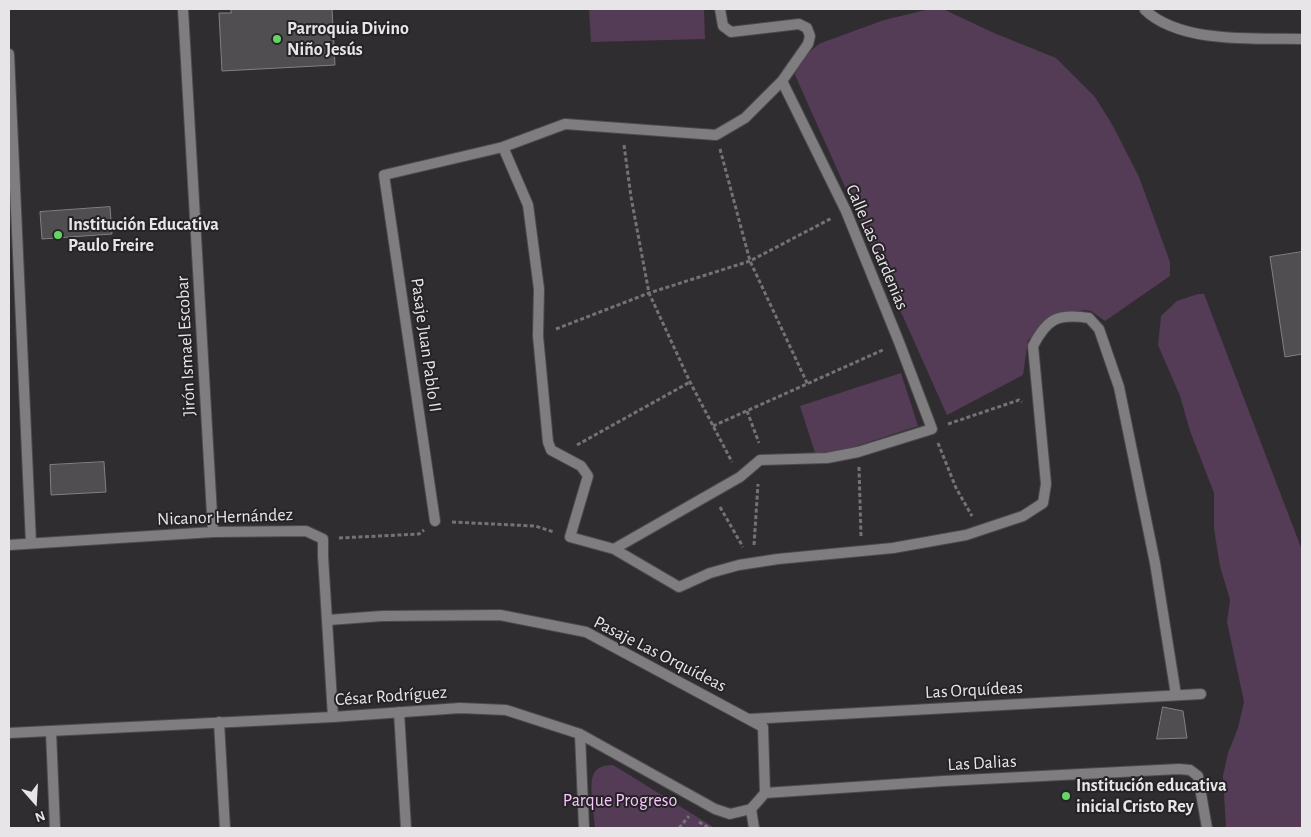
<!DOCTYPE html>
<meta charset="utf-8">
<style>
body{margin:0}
#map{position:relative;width:1311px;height:837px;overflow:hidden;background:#302d30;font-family:"Alegreya Sans",sans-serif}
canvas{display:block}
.frame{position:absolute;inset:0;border:10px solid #e7e5e7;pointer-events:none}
.north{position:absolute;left:10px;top:777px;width:50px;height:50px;-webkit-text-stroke:4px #262326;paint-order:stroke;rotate:161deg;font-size:14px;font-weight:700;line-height:20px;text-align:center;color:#e7e5e7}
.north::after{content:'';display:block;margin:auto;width:18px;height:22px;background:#e7e5e7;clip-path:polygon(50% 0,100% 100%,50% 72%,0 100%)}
</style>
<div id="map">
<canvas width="1311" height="837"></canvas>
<div class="frame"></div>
<div class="north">N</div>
</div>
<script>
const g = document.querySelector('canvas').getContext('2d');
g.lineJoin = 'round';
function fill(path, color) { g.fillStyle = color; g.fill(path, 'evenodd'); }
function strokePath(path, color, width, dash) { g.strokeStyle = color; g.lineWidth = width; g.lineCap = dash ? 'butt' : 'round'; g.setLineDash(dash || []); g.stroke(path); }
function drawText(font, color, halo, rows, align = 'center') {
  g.font = font + ' "Alegreya Sans",sans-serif'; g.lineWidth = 4; g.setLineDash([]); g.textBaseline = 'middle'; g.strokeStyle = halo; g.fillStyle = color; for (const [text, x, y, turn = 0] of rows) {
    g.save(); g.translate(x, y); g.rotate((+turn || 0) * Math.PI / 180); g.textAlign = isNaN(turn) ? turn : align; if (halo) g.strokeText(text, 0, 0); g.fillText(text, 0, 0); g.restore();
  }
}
const green = new Path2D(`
 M589,9H704L705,39L591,42Z
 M930,9L945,10L994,33L1056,58L1095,97L1113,126L1139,177L1170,262V276L1105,321L1091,311L1084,310L1071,313L1054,319L1028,340L1023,375L947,415L795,75C797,62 810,50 821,43L884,20Z
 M1198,294H1204L1302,550V828H1226L1223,776L1228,753L1238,728L1244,702L1227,622L1230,600L1220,566L1214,529V493L1190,431L1180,396L1158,345L1161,316L1177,301Z
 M901,373L918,426L817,459L800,406Z
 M613,765L618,768L715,828H595C594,819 593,809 592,800C591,781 589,765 613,765Z`);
const building = new Path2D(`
 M231,9H332L335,65L222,71L219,13H231Z
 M110,207L112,234L42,239L40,212Z
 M1302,252V354L1285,357L1270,257Z
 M104,462L106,492L51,495L50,465Z
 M1163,707L1183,711L1187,738L1157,739Z`);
const path = new Path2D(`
 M624,145L631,197L649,293L690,382L732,462
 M720,149L750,261L808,385
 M556,329L649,293L750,261L832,218
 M747,411L759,443
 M948,424L1019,400L1022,402
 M713,426L885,349
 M938,443L956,488L972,516
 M577,445L690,382
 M859,467L861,536
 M720,507L743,547
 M452,522L535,526L554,532
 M339,538L419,534L424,530
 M754,545L758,484
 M699,822L709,828
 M679,828L689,816`);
const service = new Path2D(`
 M1145,10C1181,44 1255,38 1302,39`);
const minor = new Path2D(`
 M183,9L213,532
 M9,54L31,543
 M503,147L528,205L539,289L538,336L548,442L551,450L581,466L588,476L570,537L614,549L679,587L710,573L739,565L778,559L893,548L966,535L1023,516L1043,503L1046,484L1033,346C1047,319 1057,313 1089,318L1099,329L1119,387L1155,563L1176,695
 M435,521L384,175L503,147L565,124L716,135L745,118L782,81L808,44L810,36L807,28L799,24L731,32L723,26L720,9
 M9,545L213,532L306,531L323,539V556L333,717
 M614,549L740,477L760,460L827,458L858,452L932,429L899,342L846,211L782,81
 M328,620L382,616L500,615L586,632L763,727L765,793L751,809L754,828
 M399,712L406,828
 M750,719L1201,694
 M219,722L225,828
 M51,731L55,828
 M9,733L333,717L460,708L506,710L580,734L715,809L730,814L751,809
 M580,734L584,828
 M765,793L944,781L1179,769L1190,770L1198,776L1207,828`);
const markers = [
 [277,39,5,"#65d467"],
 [58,235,5,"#65d467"],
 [1066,796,5,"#65d467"]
];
const poiNames = [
 ["Parroquia Divino",287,29],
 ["Niño Jesús",287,50],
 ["Institución Educativa",68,225],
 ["Paulo Freire",68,246],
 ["Institución educativa",1076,786],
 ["inicial Cristo Rey",1076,807]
];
const streetNames = [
 ["Calle Las Gardenias",877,247,67],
 ["Pasaje Juan Pablo II",426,345,82],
 ["Jirón Ismael Escobar",186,346,-93],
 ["Nicanor Hernández",225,517,-2],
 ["Pasaje Las Orquídeas",660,654,27],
 ["Las Orquídeas",974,690,-3],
 ["César Rodríguez",391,696,-4],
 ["Las Dalias",982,763,-3]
];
const parkNames = [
 ["Parque Progreso",620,801]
];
fill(green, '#543b56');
fill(building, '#514e51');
strokePath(building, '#838083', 1);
strokePath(service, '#4d4a4d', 12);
strokePath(minor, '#4d4a4d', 12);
strokePath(path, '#757275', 3, [4, 2.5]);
strokePath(service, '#7f7d7f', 10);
strokePath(minor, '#7f7d7f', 10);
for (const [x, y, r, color] of markers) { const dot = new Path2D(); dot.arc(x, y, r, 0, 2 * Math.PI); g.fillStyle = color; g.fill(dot); strokePath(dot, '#262326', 2); }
drawText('bold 18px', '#e7e5e7', '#262326', poiNames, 'left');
drawText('18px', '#e7e5e7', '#262326', streetNames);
drawText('18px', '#fac5ff', '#262326', parkNames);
</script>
